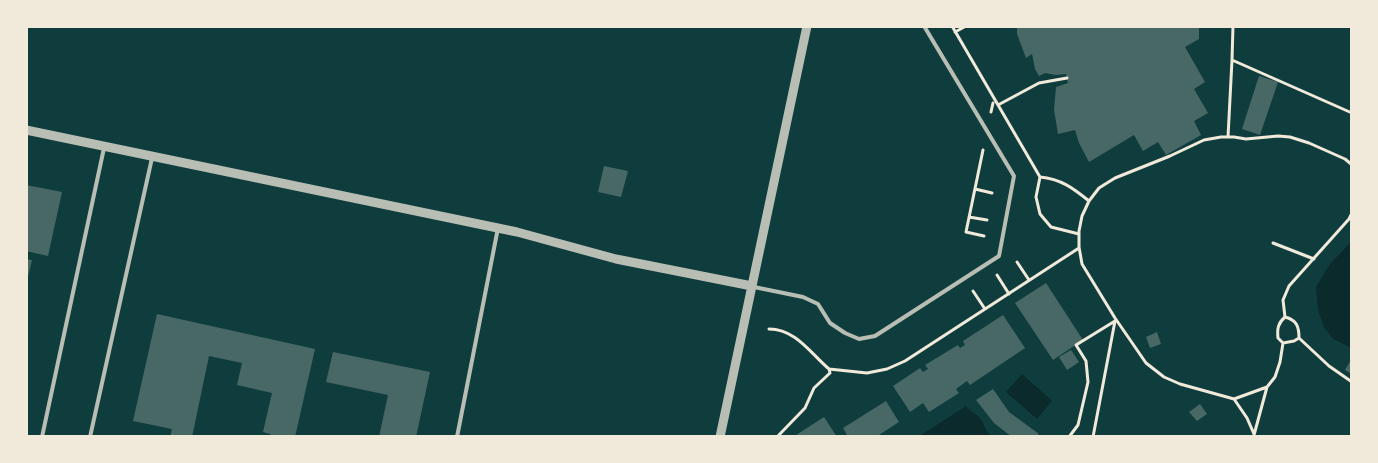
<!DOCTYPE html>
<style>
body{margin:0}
#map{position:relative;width:1378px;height:463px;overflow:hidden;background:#0f3d3e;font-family:"Times New Roman",serif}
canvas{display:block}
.frame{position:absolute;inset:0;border:28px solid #f1e9da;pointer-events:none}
</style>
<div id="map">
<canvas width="1378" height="463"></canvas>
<div class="frame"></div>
</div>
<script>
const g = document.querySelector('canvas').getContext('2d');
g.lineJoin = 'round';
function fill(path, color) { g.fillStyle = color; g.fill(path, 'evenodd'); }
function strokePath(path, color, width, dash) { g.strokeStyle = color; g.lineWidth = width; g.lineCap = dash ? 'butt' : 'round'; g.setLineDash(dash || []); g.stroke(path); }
const water = new Path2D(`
 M1352,241V348L1333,339L1324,327L1318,310L1316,287L1330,264Z
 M1022,374L1052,401L1037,419L1006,392Z
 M966,406C970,411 974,413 979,417C986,425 983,430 993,437H918Z`);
const building = new Path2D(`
 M1017,26H1199V39L1185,47L1205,82L1194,89L1208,113L1194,121L1201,135L1166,155L1158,142L1143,151L1134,135L1089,162L1079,143L1075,130L1058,134L1054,110L1056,87L1068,83L1066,74L1056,75L1045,73L1039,76L1035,69L1032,54L1026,58L1017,34Z
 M1259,76L1278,82L1260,135L1242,129Z
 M604,166L628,171L621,197L598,192Z
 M26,185L62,192L48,256L26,251Z
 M26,259L32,260L27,281H26Z
 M1046,283L1083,340L1053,360L1015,303Z
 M157,314L315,349L295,437H270V434L263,432L272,393L237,385L242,363L209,356L192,437H170L172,429L133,421Z
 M1003,315L1025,348L970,385L967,381L956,389L959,393L929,412L923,403L910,412L893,386L920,368L923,372L928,369L925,365L958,345L960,348L965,345L963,341Z
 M1157,332L1161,344L1150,348L1146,337Z
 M1071,350L1079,362L1067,370L1059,357Z
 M333,352L430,372L416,437H379L388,395L326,382Z
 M1351,360L1352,361V374L1345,370Z
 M993,389L1009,412L1039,434L1035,437H1012L994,423L976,400Z
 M886,401L899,422L876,437H848L843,428Z
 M1200,404L1207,414L1197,421L1189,412Z
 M824,417L837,437H793Z`);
const path = new Path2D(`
 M952,26L1040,177C1061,179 1073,188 1089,201
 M1233,26L1232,60L1352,113
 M955,32L966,26
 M998,105L1039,83L1067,78
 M991,112L993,103
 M1228,137L1232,60
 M983,150L966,232L984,236
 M1040,177L1036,197L1040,214L1051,227L1079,234
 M975,189L992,193
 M969,217L987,220
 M1273,243L1314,259
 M1017,262L1029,280
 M997,275L1009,294
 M973,291L985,309
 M1285,317L1283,300L1289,286L1349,219L1352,213
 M769,329C796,329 811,354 829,369L830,373L814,388L805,408L777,437
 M1299,338L1294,341L1283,343L1278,338C1277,329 1278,323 1285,317C1297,320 1299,327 1299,338L1329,366L1352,382
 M829,369L867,373L887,369L905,361L1079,248
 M1267,387L1234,399L1180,384L1164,377L1146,363L1115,318L1082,264L1079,247V231L1082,216L1089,201L1099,188L1115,178L1170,156L1204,140L1221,137H1234L1246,139L1278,136L1290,137L1309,143L1345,159L1351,164
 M1234,399L1247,418L1254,434
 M1069,437L1078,425L1088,382L1086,361L1076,345L1115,321
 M1093,437L1115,321
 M1255,437L1254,435L1267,387L1275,377L1280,362L1283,343`);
const service = new Path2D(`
 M754,287L803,297L818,304L830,323L845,333L859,339L875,336L999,256L1014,176L924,26
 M42,437L104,148
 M90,437L152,158
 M457,437L498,228`);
const tertiary = new Path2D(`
 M26,130L517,232L616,259L752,286
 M720,437L807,26`);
fill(water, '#0a2a2b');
fill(building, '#486865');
strokePath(path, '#f1e9da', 3);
strokePath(service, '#b8beb3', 4);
strokePath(tertiary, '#b8beb3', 9);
</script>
